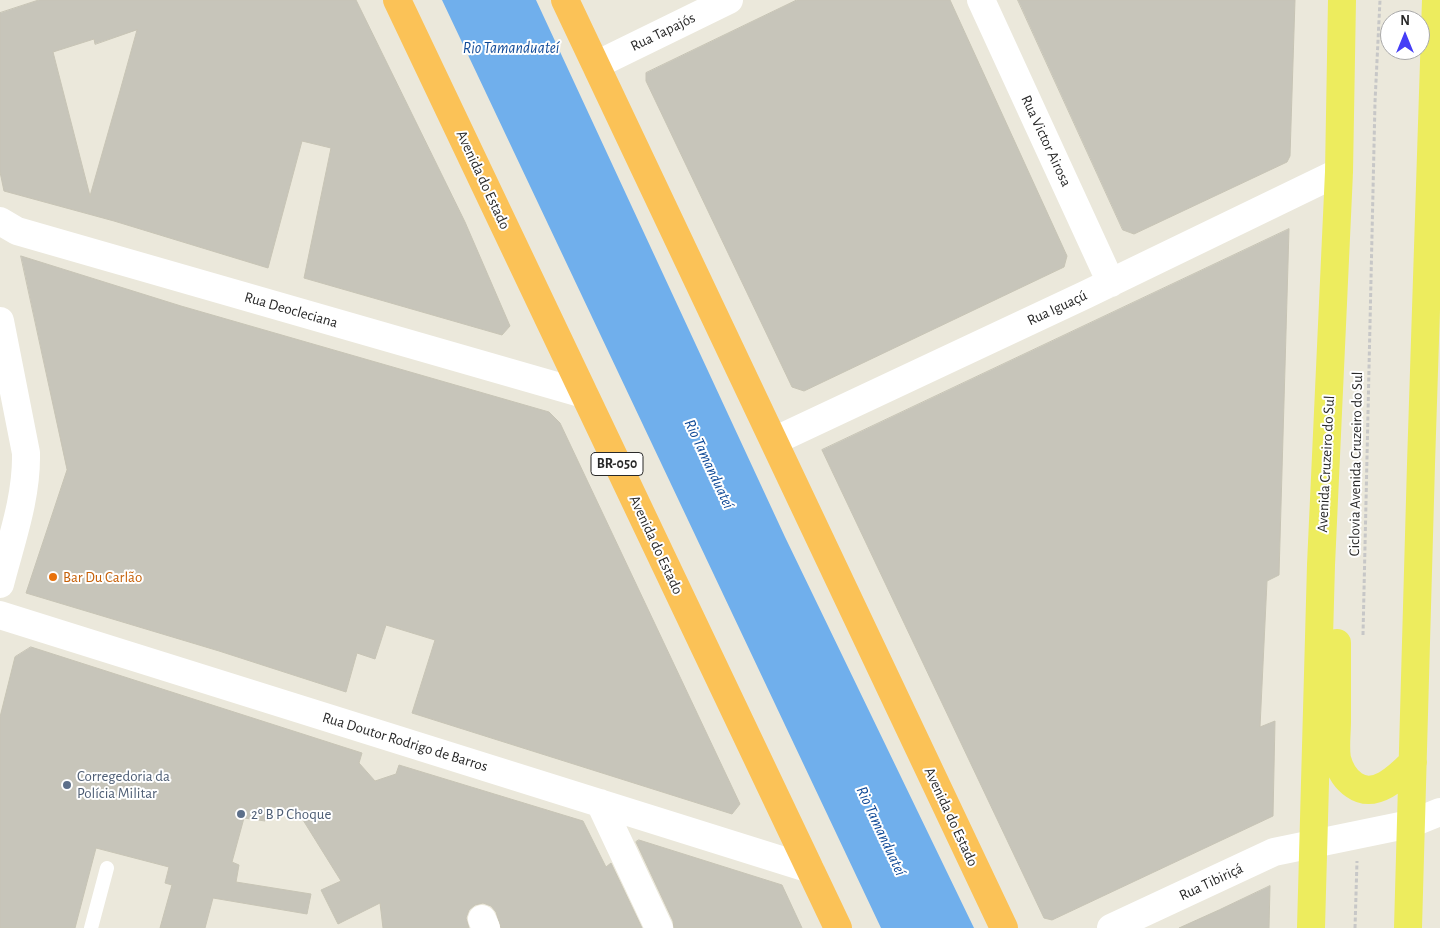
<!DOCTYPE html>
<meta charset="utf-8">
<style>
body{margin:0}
#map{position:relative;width:1440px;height:928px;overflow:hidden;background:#ebe8db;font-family:"Alegreya Sans",sans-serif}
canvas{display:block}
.north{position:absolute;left:1380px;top:10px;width:50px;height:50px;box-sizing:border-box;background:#fff;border:1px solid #a9a9a9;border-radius:50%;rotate:0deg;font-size:14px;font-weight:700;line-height:20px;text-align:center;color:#292929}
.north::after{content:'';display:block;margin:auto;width:18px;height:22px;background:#453ef6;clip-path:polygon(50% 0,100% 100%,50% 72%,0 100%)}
</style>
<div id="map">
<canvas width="1440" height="928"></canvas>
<div class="north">N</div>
</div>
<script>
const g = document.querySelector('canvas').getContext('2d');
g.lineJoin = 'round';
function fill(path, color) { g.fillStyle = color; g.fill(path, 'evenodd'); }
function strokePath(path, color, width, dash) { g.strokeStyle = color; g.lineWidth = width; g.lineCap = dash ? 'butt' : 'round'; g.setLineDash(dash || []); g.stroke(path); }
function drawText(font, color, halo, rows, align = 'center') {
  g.font = font + ' "Alegreya Sans",sans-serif'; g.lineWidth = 4; g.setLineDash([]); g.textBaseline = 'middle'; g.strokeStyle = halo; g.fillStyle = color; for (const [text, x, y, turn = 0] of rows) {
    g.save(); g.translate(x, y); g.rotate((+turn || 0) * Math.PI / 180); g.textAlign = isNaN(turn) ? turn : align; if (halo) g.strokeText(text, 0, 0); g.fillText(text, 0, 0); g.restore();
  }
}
const water = new Path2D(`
 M442,0H536L785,537L974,928H881Z`);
const building = new Path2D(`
 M39,0H356L465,222L510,326L502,335L304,278L331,148L302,141L268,268L114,221L4,191L0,172V13ZM137,30L120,91L90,196L53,52L94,39L95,44Z
 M797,0H950L1067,256L1064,267L804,391L792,387L646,81V73Z
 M1018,0H1295L1290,156L1287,162L1134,234L1123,230Z
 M1289,229L1279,575L1267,581L1260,727L1275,721L1273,816L1052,920L1044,918L822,450Z
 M21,256L181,306L549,412L560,423L740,804L732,814L412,713L435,640L386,625L375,659L357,653L346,692L219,651L26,593L67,470Z
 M31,647L362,753L359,763L375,781L396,774L399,765L583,821L606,867L611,863L642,928H501L496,912L491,906L483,903L475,905L469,910L466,918L469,928H383L380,903L338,924L321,890L341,881L298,812L267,806L265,821L244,818L232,862L239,865L236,882L311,894L307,914L213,898L205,928H160L172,885L165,883L169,867L96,848L75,928H0V717L15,657Z
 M639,840L782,885L802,928H674L673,921L636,842Z
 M1270,886L1269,928H1179L1219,910Z`);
const path = new Path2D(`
 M1363,635L1375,102L1380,0
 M1355,928L1357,861`);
const lane = new Path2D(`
 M91,928L107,868`);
const street = new Path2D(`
 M981,0L1111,283
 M596,65L729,0
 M0,221L17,231L584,394
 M0,321L26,453C27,498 11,541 0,584
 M774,441L1085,295L1339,172
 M0,615L810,869
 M600,803L659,928
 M482,919L486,928`);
const secondary = new Path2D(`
 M1111,928L1274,852L1410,824L1440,812`);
const primary = new Path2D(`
 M1337,643C1337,669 1337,695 1337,721C1337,733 1335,747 1337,759C1340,770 1345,779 1354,785C1375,800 1398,777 1413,762
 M1311,928L1321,565L1339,172L1342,0
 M1408,928L1421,464L1436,0`);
const highway = new Path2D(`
 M397,0L838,928
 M565,0L1004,928`);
const markers = [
 [53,577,5,"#e8710a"],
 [67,785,5,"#5c6f8a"],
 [241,814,5,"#5c6f8a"]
];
const shields = [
 [617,464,52]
];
const shieldNames = [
 ["BR-050",617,464]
];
const streetNames = [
 ["Rua Tapajós",663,32,-26],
 ["Rua Victor Airosa",1046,141,65],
 ["Avenida do Estado",483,180,65],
 ["Rua Iguaçú",1057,308,-25],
 ["Rua Deocleciana",291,310,16],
 ["Avenida Cruzeiro do Sul",1326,464,-87],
 ["Ciclovia Avenida Cruzeiro do Sul",1356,464,-89],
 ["Avenida do Estado",656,545,65],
 ["Rua Doutor Rodrigo de Barros",405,742,17],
 ["Avenida do Estado",951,817,65],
 ["Rua Tibiriçá",1211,882,-25]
];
const foodNames = [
 ["Bar Du Carlão",63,577]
];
const serviceNames = [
 ["Corregedoria da",77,776],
 ["Polícia Militar",77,793],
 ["2º B P Choque",251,814]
];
const waterNames = [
 ["Rio Tamanduateí",511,48],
 ["Rio Tamanduateí",709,464,65],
 ["Rio Tamanduateí",881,831,65]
];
fill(water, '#70afec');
fill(building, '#c7c5ba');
strokePath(building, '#c7c4b5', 1);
strokePath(path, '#c7c7c7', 3, [4, 2.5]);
strokePath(lane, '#fff', 14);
strokePath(street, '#fff', 28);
strokePath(secondary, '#fff', 28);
strokePath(primary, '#edec5e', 28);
strokePath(highway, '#fbc257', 28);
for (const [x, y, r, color] of markers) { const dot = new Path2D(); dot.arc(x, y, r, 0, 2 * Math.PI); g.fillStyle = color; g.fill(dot); strokePath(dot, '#fff', 2); }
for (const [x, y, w] of shields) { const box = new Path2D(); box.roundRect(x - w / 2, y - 11.5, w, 23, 4); g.fillStyle = '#fff'; g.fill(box); strokePath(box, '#292929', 1); }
drawText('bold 14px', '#292929', null, shieldNames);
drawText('15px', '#292929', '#fff', streetNames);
drawText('15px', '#c56008', '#fff', foodNames, 'left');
drawText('15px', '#4e5e75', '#fff', serviceNames, 'left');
drawText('italic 16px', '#104a97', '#fff', waterNames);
</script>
